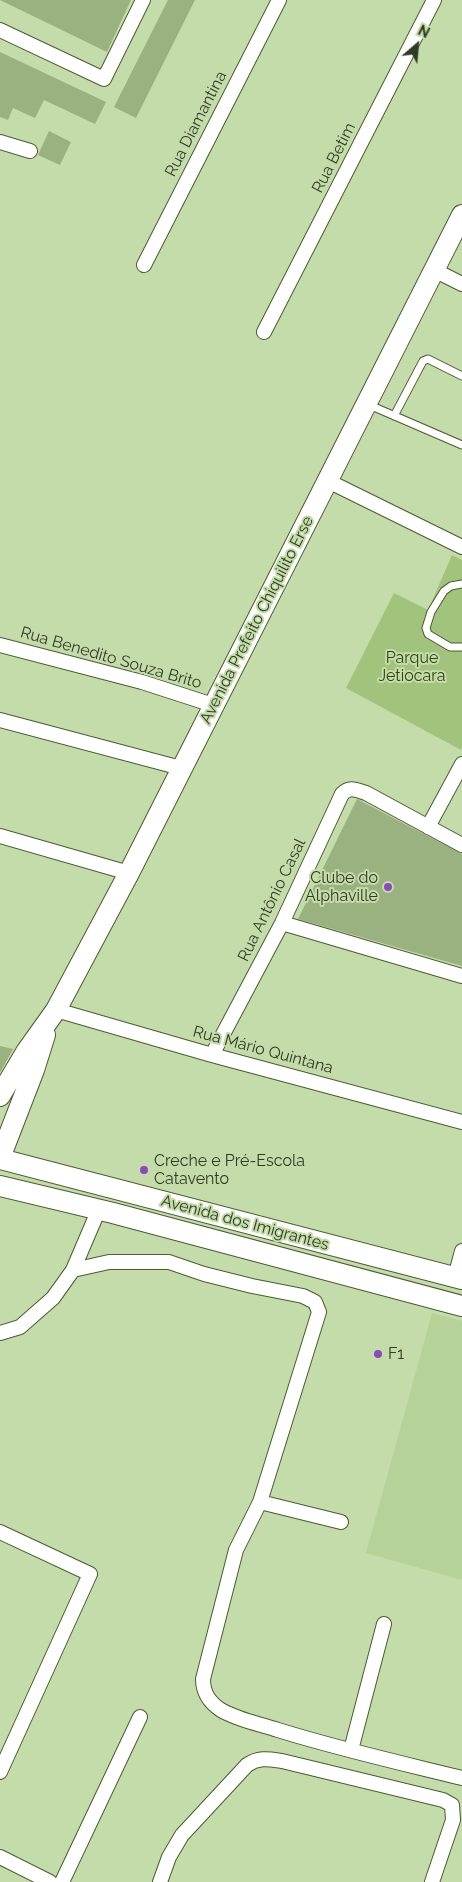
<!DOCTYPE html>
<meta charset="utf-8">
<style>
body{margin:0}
#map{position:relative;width:462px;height:1882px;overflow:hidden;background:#c4dca9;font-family:Raleway,sans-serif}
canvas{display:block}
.north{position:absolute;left:392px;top:20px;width:50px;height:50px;-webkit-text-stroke:4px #c4dca9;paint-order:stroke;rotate:27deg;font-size:14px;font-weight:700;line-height:20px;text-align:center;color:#303a25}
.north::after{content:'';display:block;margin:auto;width:18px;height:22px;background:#303a25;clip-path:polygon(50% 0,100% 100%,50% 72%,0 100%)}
</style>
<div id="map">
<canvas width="462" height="1882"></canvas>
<div class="north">N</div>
</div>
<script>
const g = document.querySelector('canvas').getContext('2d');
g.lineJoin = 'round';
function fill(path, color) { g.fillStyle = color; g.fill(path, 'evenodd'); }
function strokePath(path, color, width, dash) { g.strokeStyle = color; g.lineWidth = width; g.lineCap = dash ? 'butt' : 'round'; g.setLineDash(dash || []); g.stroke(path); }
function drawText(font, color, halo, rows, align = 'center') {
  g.font = font + ' Raleway,sans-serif'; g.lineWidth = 4; g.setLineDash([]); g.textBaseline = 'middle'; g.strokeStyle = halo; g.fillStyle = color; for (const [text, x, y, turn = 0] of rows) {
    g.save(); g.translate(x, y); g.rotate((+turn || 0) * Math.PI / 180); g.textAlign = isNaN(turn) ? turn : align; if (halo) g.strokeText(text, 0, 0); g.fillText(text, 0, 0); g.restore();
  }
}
const built = new Path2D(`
 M432,1313L462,1321V1580L366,1553Z`);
const green = new Path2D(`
 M452,555L462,560V747L461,750L346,688L394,593L428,610Z`);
const building = new Path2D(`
 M0,0H131L107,52Z
 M168,0H195L136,118L114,107Z
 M0,52L106,102L95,124L44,100L35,118L13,108L8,120L0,117Z
 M49,131L71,142L60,165L38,155Z
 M357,799L462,854V966L298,919Z
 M0,1046L13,1049L0,1073Z`);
const lane = new Path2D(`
 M367,404L462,445
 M394,416L423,361L428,359L462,376
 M462,584L451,586L444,591L431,612L426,628L428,634L450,647H462`);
const street = new Path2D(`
 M0,30L104,79L143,0
 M0,142L30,151
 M144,265L279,0
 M434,270L462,284
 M264,332L434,0
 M328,481L462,547
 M0,645L142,682L213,705
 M0,720L181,768
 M428,827L462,764
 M0,836L129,873
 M282,923L462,976
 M56,1010L212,1055L462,1122
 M212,1055L282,923L342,794C350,786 356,790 366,793L462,845
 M73,1270L109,1262H169L204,1274L252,1286L303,1296L315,1302L319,1312L260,1502L236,1550L203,1679C203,1693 209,1702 221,1710C238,1720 260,1724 278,1730C339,1749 401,1763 462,1778
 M455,1277L462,1251
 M0,1333L20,1327L53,1298L73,1270L99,1209
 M260,1502L341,1522
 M0,1532L90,1574L0,1772
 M351,1750L384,1624
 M0,1857L50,1882
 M62,1882L140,1717
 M160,1882L169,1857L182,1835L247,1765C259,1757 268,1759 282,1761L443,1800L452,1805L453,1820L432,1882`);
const secondary = new Path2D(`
 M0,1096L26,1052L56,1010L129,873L462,215
 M0,1158L34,1070L45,1035
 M0,1159L462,1279
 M0,1186L113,1213L462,1306`);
const markers = [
 [388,887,5,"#8c48bc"],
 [144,1170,5,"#8c48bc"],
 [378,1354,5,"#8c48bc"]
];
const streetNames = [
 ["Rua Diamantina",196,124,-63],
 ["Rua Betim",334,158,-63],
 ["Avenida Prefeito Chiquilito Erse",257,620,-63],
 ["Rua Benedito Souza Brito",111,658,16],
 ["Rua Antônio Casal",272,900,-64],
 ["Rua Mário Quintana",263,1050,15],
 ["Avenida dos Imigrantes",245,1223,15]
];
const parkNames = [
 ["Parque",412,658],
 ["Jetiocara",412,676]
];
const poiNames = [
 ["Clube do",378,878,"right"],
 ["Alphaville",378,896,"right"],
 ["Creche e Pré-Escola",154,1161],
 ["Catavento",154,1179],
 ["F1",388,1354]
];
fill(built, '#b7d298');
fill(green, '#a2c37b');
fill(building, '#9ab180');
strokePath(lane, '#495d30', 9);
strokePath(street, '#495d30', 16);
strokePath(secondary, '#495d30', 22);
strokePath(lane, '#fff', 7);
strokePath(street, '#fff', 14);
strokePath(secondary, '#fff', 20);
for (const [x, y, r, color] of markers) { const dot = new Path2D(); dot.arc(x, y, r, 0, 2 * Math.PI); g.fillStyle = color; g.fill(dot); strokePath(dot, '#c4dca9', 2); }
drawText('16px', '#303a25', '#c4dca9', streetNames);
drawText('16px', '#304410', '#c4dca9', parkNames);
drawText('16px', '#303a25', '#c4dca9', poiNames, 'left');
</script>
